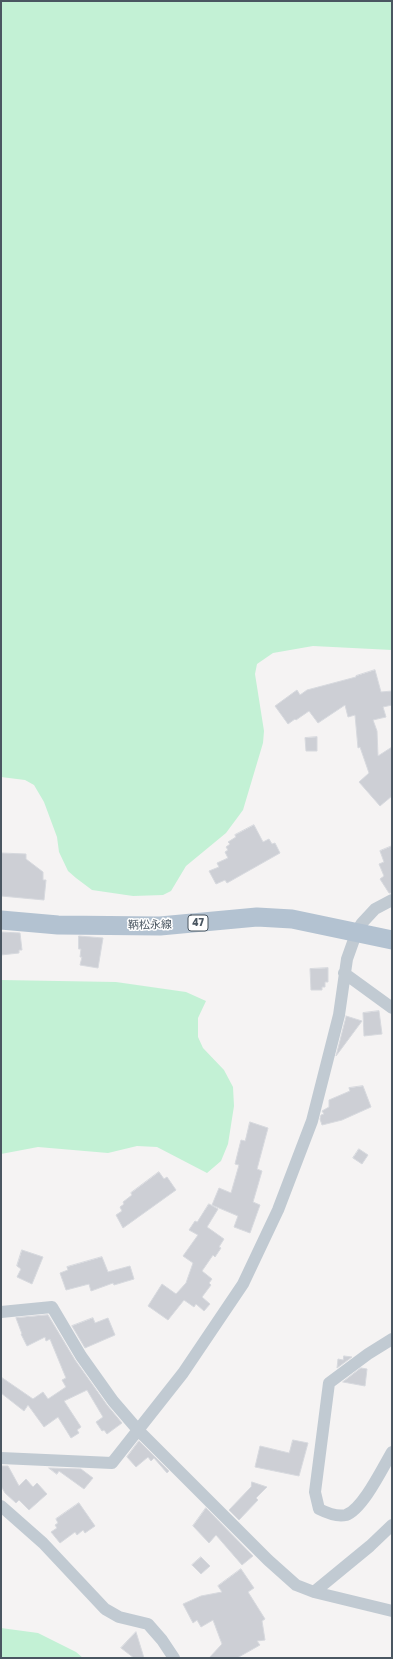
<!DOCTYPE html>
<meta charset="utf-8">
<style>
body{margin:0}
#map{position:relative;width:393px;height:1659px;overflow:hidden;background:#f5f3f3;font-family:"Golos Text",sans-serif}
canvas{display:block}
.frame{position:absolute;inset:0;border:2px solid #4a5661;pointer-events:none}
</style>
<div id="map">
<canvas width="393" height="1659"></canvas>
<div class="frame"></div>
</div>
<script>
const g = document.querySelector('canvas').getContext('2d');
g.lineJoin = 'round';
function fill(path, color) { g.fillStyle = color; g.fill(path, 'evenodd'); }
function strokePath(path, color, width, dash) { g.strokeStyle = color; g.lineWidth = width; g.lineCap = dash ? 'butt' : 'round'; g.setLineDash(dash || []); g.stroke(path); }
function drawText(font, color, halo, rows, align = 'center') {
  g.font = font + ' "Golos Text","Noto Sans JP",sans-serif'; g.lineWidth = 3; g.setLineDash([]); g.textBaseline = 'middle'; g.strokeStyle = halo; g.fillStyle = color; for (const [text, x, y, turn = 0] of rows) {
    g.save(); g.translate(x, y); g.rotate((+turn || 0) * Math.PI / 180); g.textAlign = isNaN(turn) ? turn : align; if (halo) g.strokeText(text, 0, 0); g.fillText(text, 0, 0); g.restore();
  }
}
const green = new Path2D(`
 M1,1H392V650L313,646L273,653L257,664L255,674L264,731L263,743L243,810L226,833L186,866L171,891L163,895L133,896L92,890L76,878L68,871L59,852L57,837L44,802L34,785L25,780L1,777Z
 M1,980L116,982L186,992L206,1001L198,1018V1037L203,1048L224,1070L233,1087L234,1106L228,1144L221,1161L207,1173L157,1147L137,1146L108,1153L38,1147L1,1154Z
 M1,1628L38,1633L76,1652L83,1658H1Z`);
const building = new Path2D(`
 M375,670L381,692L392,691V705L383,707L386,717L373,720L377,731L378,756L392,747V796L380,806L359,782L369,773L360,747L358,748L355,715L348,717L345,705L318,723L309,711L296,720L295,719L288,724L275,706L297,690L300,695L307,690L356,677V676Z
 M317,737V751H306L305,738Z
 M254,825L263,842L269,839L272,844L275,843L280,853L227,883L225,880L216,884L209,871L219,867L217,863L228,858L225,852L228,850L226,847L230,844L228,842L236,837L235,835Z
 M392,846V893H389L380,879L384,876L379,864L384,862L380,851Z
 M1,853L26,854V859L43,872V880H46L44,900L1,896Z
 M1,932L20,933L22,950H19V953L1,955Z
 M79,936L103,938L98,968L80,965L82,957H80L81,949H79Z
 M328,968V982H325V987H322V990H311L310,969Z
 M379,1011L382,1034L364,1036L363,1013Z
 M346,1016L362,1021L336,1056L346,1017Z
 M363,1086L371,1107L342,1120L322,1125L320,1119L321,1115L324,1114L322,1111L329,1107V1100L350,1091L349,1088Z
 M250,1122L268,1128L257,1169L262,1171L253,1202L260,1205L250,1233L234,1227L238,1216L212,1205L219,1188L231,1193L239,1165L235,1164L241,1140L245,1141Z
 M359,1149L368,1155L362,1164L353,1158Z
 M159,1172L164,1179L167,1177L176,1190L123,1228L116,1215L122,1211L120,1207L124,1204L123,1202L132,1195L131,1193Z
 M209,1204L218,1209L207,1227L224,1239L219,1247L221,1248L215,1257L213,1255L202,1271L212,1279L209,1283L211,1285L202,1297L210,1304L204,1311L196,1304L194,1307L184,1300L168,1320L148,1306L162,1284L176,1294L186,1283L193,1263L183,1256L198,1235L189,1230L195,1221L197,1222Z
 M22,1250L43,1257L32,1284L17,1277L21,1269L17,1266Z
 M102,1257L108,1272L130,1266L134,1279L114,1285L113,1283L91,1291L89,1284L66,1290L60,1273L68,1270L67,1267Z
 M48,1315L75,1360L107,1405L122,1423L107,1434L104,1430L102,1431L96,1422L103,1417L87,1390L64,1401L81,1427L77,1430L79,1433L71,1438L58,1417L44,1427L28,1405L24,1411L1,1393V1377L33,1399L43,1392L48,1399L66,1387L62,1380L66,1378L50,1339L46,1341L45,1337L27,1346L21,1334H22L16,1318Z
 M93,1318L95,1323L108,1318L115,1335L85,1348L72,1326Z
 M344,1356L352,1357L337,1368L338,1359L343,1360Z
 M361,1368L367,1369L365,1386L343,1382Z
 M293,1440L308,1443L299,1476L255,1467L260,1446L289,1453Z
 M139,1441L169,1471L167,1473L154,1458L151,1461L148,1457L136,1467L127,1457Z
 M1,1466H8L19,1486L26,1479L33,1487L37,1483L47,1494L29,1510L19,1500L16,1503L5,1493L1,1486Z
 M49,1468L81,1469L93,1478L84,1489L59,1471L57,1474Z
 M252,1482L267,1487L256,1498L258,1500L239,1520L229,1510L251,1487Z
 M79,1503L95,1526L85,1533L83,1530L77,1535L75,1532L60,1543L51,1532L57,1528L55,1525L58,1523L56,1519Z
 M206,1508L253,1556L242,1565L216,1535L209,1543L193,1526Z
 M201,1557L210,1566L201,1574L192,1565Z
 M241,1569L254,1588L248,1592L265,1619L262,1621L265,1640L257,1641L260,1645L237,1658H209L222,1644L213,1620L201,1627L197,1620L193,1623L183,1604L201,1596L222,1592L218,1586Z
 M136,1632L144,1658H134L121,1648Z`);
const minor = new Path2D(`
 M344,973L392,1008
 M1,1312L52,1307L81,1356L113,1401L138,1430L268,1560L296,1585L314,1592L392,1611
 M392,1339L368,1354L329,1383L315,1492L319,1509C327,1513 338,1517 346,1515C363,1509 383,1467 392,1452
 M1,1458L112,1463L183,1373L243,1284L278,1210L312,1121L339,1015L347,959L357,931L362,923L375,909L392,900
 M1,1506L43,1543L105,1609L119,1617L148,1624L162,1640L174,1658
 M314,1592L370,1546L392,1525`);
const primary = new Path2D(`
 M1,920L58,925L160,926L257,917L292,919L392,940`);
const shields = [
 [198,923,20]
];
const shieldNames = [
 ["47",198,923]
];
const streetNames = [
 ["鞆松永線",150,925,-1]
];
fill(green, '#c3f1d5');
fill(building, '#cdcfd5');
strokePath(building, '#d7d9de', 1);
strokePath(minor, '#c1cad2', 12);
strokePath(primary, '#b3c2d1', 19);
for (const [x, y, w] of shields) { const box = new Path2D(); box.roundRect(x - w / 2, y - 8, w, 16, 3); g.fillStyle = '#fff'; g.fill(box); strokePath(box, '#4a5661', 1); }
drawText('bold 10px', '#4a5661', null, shieldNames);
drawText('11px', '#4a5661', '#fff', streetNames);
</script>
